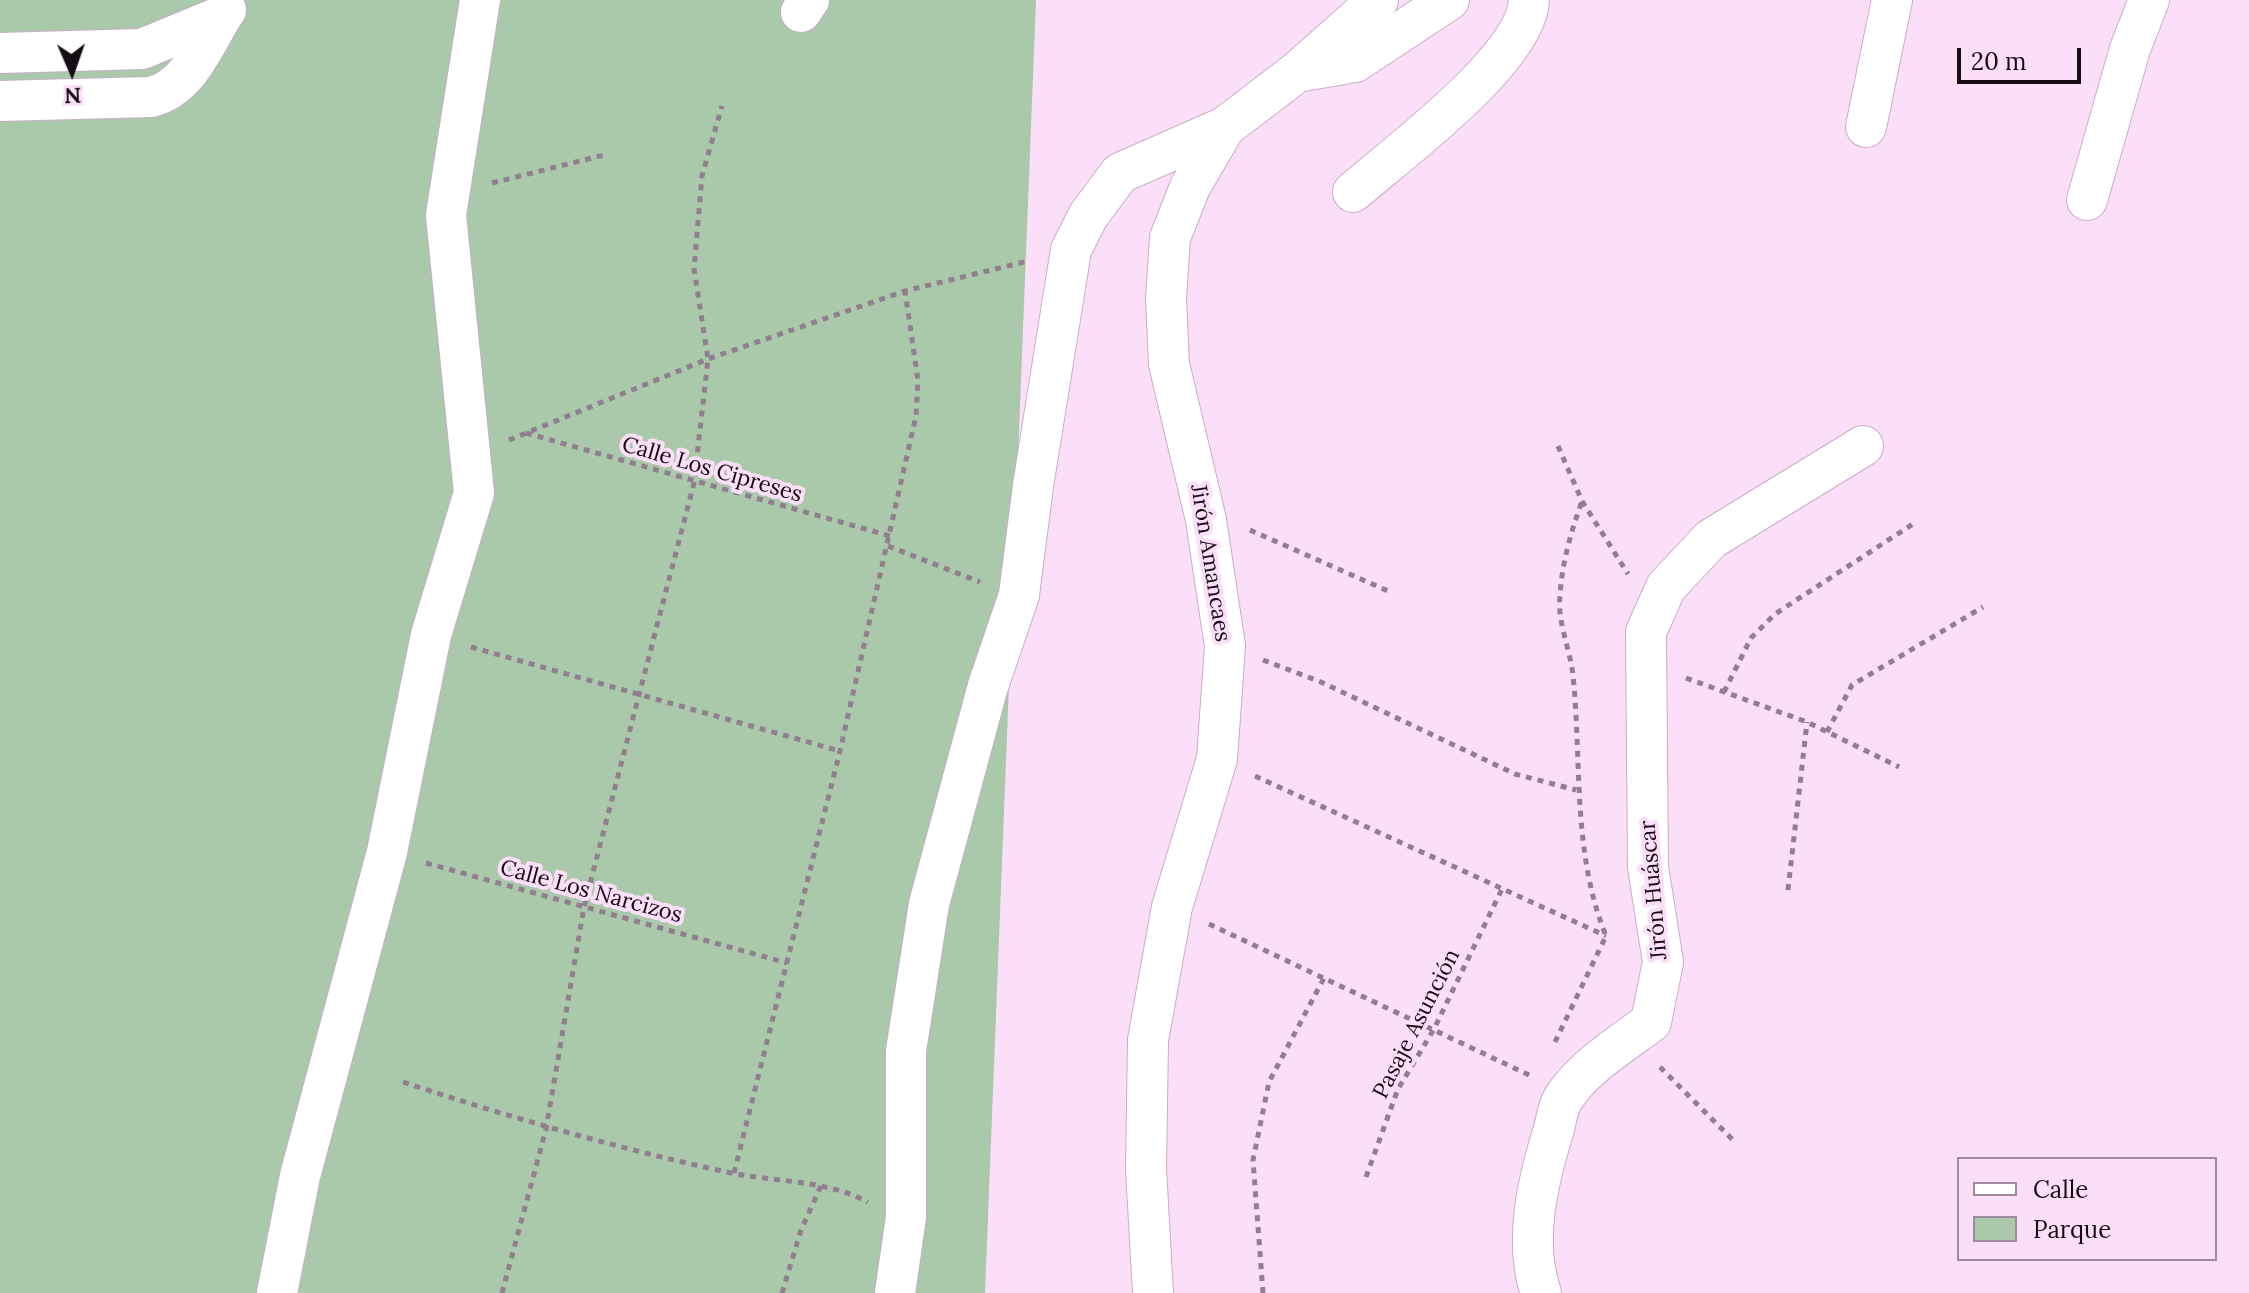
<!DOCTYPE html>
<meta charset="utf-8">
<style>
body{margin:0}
#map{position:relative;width:2249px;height:1293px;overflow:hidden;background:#fbdff8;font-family:Lora,serif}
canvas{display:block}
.legend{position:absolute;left:1957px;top:1157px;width:260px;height:104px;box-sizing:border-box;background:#fbdff8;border:2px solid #9f8b9d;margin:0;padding:10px 14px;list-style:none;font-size:24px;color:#150c14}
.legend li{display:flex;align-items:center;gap:16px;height:40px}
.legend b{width:40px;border:2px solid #9f8b9d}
.north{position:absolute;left:32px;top:32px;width:80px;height:80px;-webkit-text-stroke:6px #fbdff8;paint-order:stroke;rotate:178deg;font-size:22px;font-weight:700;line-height:32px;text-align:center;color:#150c14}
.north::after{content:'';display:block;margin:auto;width:28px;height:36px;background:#150c14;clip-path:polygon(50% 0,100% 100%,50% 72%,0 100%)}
.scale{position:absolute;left:1957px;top:48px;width:124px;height:36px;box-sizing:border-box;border:4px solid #150c14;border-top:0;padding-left:10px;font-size:24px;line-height:28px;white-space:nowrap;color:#150c14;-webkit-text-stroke:6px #fbdff8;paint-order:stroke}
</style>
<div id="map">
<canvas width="2249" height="1293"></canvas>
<ul class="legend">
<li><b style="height:10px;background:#fff"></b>Calle</li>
<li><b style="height:22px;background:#aac8aa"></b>Parque</li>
</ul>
<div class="north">N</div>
<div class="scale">20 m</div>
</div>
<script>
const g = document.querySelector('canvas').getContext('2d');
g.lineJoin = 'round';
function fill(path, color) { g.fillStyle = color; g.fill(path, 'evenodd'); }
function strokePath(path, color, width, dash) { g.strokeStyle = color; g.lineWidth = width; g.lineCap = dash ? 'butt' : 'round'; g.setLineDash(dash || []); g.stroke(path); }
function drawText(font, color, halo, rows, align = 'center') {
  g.font = font + ' Lora,serif'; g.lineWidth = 8; g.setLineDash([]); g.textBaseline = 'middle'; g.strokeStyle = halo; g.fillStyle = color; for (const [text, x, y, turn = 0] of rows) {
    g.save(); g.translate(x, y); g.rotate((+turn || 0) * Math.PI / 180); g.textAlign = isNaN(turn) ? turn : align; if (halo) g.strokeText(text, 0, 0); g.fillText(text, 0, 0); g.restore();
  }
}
const green = new Path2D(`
 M0,0H1036L985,1293H0Z`);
const path = new Path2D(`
 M492,183L608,154
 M526,433L890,536
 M509,440L708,359L905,291L1028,261
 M1558,446L1582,501L1628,574
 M1250,530L1388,591
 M888,546L980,582
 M471,647L840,751
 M1263,660L1321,682L1515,774L1576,790
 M1686,678L1807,722L1899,767
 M1724,692L1751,638L1775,614L1916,522
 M1827,732L1852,685L1983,607
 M1255,776L1606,936
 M426,863L787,963
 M1788,890L1807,722
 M1209,924L1529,1075
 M1555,1042L1606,936C1572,852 1582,763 1573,675C1570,649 1557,621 1560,596C1562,562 1571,532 1582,501
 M1660,1067L1735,1142
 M403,1082C512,1118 620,1149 731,1173C777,1182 826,1180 868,1202
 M734,1173L840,751L916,416L918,380L905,291
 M1366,1177L1398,1089L1434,1029L1502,889
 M502,1293L546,1129L584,907L694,483L708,359L694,269L702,176L722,106
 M782,1293L801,1230L821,1186
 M1263,1293L1253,1160L1269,1082L1325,976`);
const street = new Path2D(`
 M801,12L809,0
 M0,53L142,49L222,16L226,10
 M1297,72L1355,62L1449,0
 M0,101L151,97C188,88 203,47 222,16
 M1866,127L1892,0
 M1353,192C1398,153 1527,58 1529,0
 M2087,200L2130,49L2149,0
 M277,1293L300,1176L387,852L431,635L474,493L446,215L480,0
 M895,1293L906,1217V1051L929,904L988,686L1019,595L1033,486L1071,250L1088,216L1120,173L1225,127L1297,72L1378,0
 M1153,1293L1146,1169L1148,1040L1172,907L1217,759L1225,646L1206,520L1169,364L1166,298L1170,238L1190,187L1225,127
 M1541,1293C1523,1241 1538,1180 1554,1129C1556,1120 1558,1107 1563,1099C1583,1067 1622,1044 1651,1022L1663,962L1648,867L1646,632L1666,587L1711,539L1863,446`);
const streetNames = [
 ["Calle Los Cipreses",712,470,16],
 ["Jirón Amancaes",1210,563,81],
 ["Jirón Huáscar",1654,890,-95],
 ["Calle Los Narcizos",591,892,15],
 ["Pasaje Asunción",1417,1024,-63]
];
fill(green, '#aac8aa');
strokePath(street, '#c8aec6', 42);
strokePath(path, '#917e8f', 5, [6, 6]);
strokePath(street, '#fff', 40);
drawText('22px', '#150c14', '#fbdff8', streetNames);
</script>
